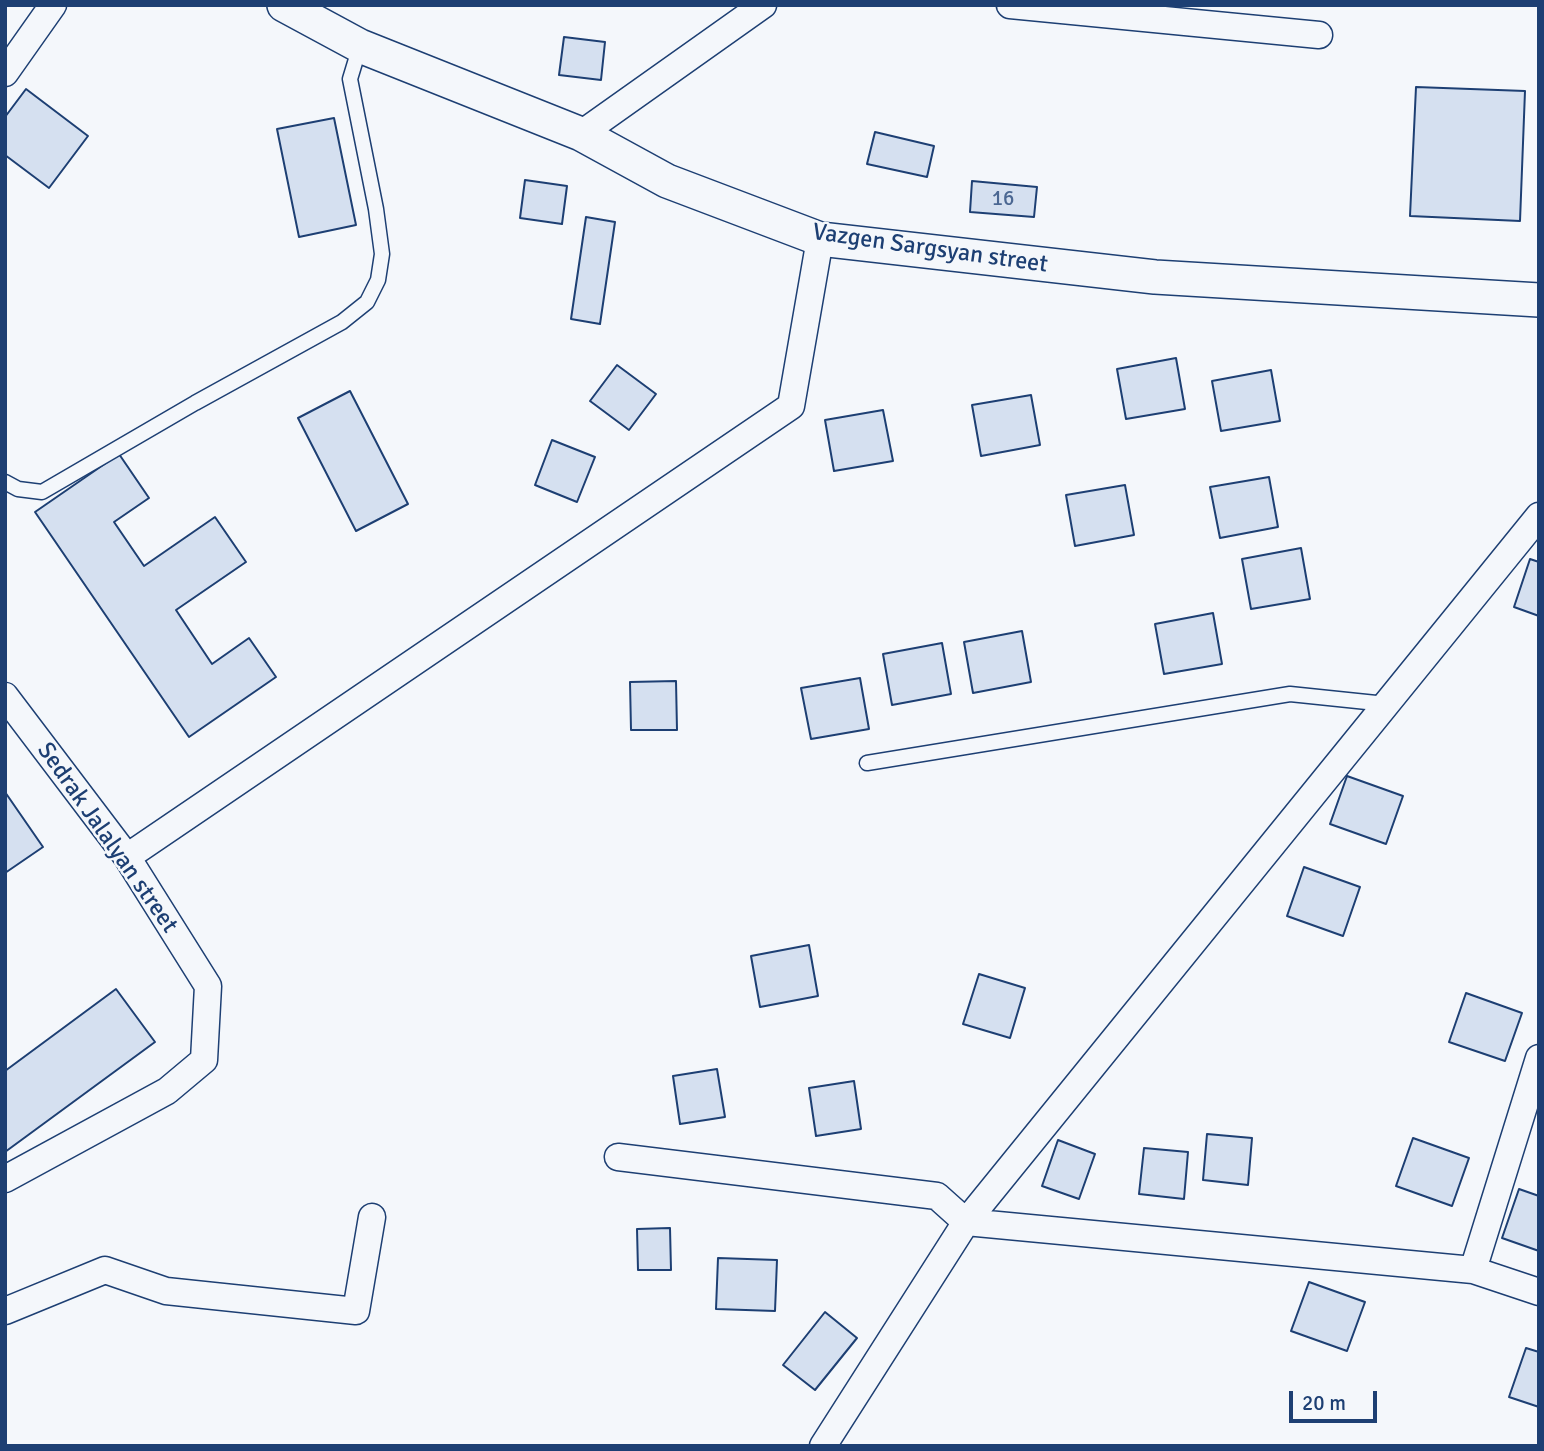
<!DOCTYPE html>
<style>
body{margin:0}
#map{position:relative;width:1544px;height:1451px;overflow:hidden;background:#f4f7fb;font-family:Signika,sans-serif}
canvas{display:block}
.frame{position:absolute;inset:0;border:7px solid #1d3f73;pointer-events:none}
.scale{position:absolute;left:1289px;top:1391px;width:88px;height:32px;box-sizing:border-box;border:4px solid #1d3f73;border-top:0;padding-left:9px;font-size:21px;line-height:24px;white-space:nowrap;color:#1d3f73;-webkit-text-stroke:5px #f4f7fb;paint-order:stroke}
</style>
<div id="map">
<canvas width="1544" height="1451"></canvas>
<div class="frame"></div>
<div class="scale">20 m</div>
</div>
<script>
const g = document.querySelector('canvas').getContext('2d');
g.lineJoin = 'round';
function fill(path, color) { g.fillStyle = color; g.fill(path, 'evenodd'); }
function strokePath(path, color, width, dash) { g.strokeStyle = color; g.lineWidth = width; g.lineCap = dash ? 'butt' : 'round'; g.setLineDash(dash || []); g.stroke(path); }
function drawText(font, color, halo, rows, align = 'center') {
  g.font = font + ' Signika,sans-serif'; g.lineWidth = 5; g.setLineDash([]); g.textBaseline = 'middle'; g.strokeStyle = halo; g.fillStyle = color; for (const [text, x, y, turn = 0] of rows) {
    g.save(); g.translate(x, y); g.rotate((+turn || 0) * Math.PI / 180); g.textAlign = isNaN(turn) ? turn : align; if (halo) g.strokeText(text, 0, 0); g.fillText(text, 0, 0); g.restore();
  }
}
const building = new Path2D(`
 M564,37L605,42L601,80L559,75Z
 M1416,87L1525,91L1520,221L1410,216Z
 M26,89L88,136L49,188L5,155V117Z
 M334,118L356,225L299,237L277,129Z
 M875,132L934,146L927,177L867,164Z
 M525,180L567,186L562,224L520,218Z
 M972,181L1037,187L1034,217L970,212Z
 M586,217L615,222L600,324L571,319Z
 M1176,358L1185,409L1126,419L1117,369Z
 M617,365L656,394L629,430L590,401Z
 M1271,370L1280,421L1221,431L1212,381Z
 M350,391L408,504L356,531L298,418Z
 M1031,395L1040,445L981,456L972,405Z
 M883,410L893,461L834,471L825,420Z
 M552,440L595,457L577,502L535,485Z
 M119,454L149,498L114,522L144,566L215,517L246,562L176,610L212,664L249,638L276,677L189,737L35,512Z
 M1269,477L1278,527L1220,538L1210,487Z
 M1125,485L1134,535L1075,546L1066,495Z
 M1301,548L1310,599L1251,609L1242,559Z
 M1530,559L1539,562V616L1514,607Z
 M1213,613L1222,664L1164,674L1155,624Z
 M1022,631L1031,682L973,693L964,642Z
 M942,643L951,694L892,705L883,654Z
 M860,678L869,729L811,739L801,688Z
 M676,681L677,730H631L630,682Z
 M1347,776L1403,796L1386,844L1330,824Z
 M5,792L43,847L5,873Z
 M1304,867L1360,887L1343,936L1287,916Z
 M809,945L818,996L760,1007L751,956Z
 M979,974L1025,988L1010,1038L963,1024Z
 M116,989L155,1042L5,1152V1071Z
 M1466,993L1522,1013L1505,1061L1449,1042Z
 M717,1069L725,1117L680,1124L673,1076Z
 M854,1081L861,1129L816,1136L809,1088Z
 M1207,1134L1252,1138L1248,1185L1203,1180Z
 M1413,1138L1469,1158L1452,1206L1396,1186Z
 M1058,1140L1095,1154L1079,1199L1042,1186Z
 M1144,1148L1188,1152L1184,1199L1139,1194Z
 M1519,1189L1539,1196V1251L1502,1238Z
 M670,1228L671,1270H638L637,1229Z
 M718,1258L777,1260L775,1311L716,1309Z
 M1309,1282L1365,1302L1347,1351L1291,1331Z
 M825,1312L857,1338L815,1390L783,1365Z
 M1526,1348L1539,1352V1407L1509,1397Z`);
const service = new Path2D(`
 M5,482L18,489L42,492L195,403L342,322L367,302L378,280L382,254L376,209L350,79L360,46
 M867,763L1290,694L1386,704`);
const minor = new Path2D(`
 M1010,5L1319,35
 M5,73L53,5
 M581,134L763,5
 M5,696L127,857L208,986L204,1060L167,1091L5,1179
 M127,857L791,406L820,239
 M618,1157L937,1196L966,1222L1473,1270L1539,1292
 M1473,1270L1539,1058
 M5,1311L105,1270L166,1291L356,1311L372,1217
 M823,1446L966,1222L1539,516`);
const tertiary = new Path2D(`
 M284,5L360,46L581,134L667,181L820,239L1155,277L1539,300`);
const numberNames = [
 ["16",1003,199]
];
const streetNames = [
 ["Vazgen Sargsyan street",930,249,8],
 ["Sedrak Jalalyan street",107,838,55]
];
fill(building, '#d5e0f0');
strokePath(building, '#1d3f73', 2);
strokePath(service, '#1d3f73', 17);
strokePath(minor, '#1d3f73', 29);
strokePath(tertiary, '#1d3f73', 36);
strokePath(service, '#f4f7fb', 14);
strokePath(minor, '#f4f7fb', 26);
strokePath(tertiary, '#f4f7fb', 33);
drawText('21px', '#4b6792', null, numberNames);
drawText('24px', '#1d3f73', '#f4f7fb', streetNames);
</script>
